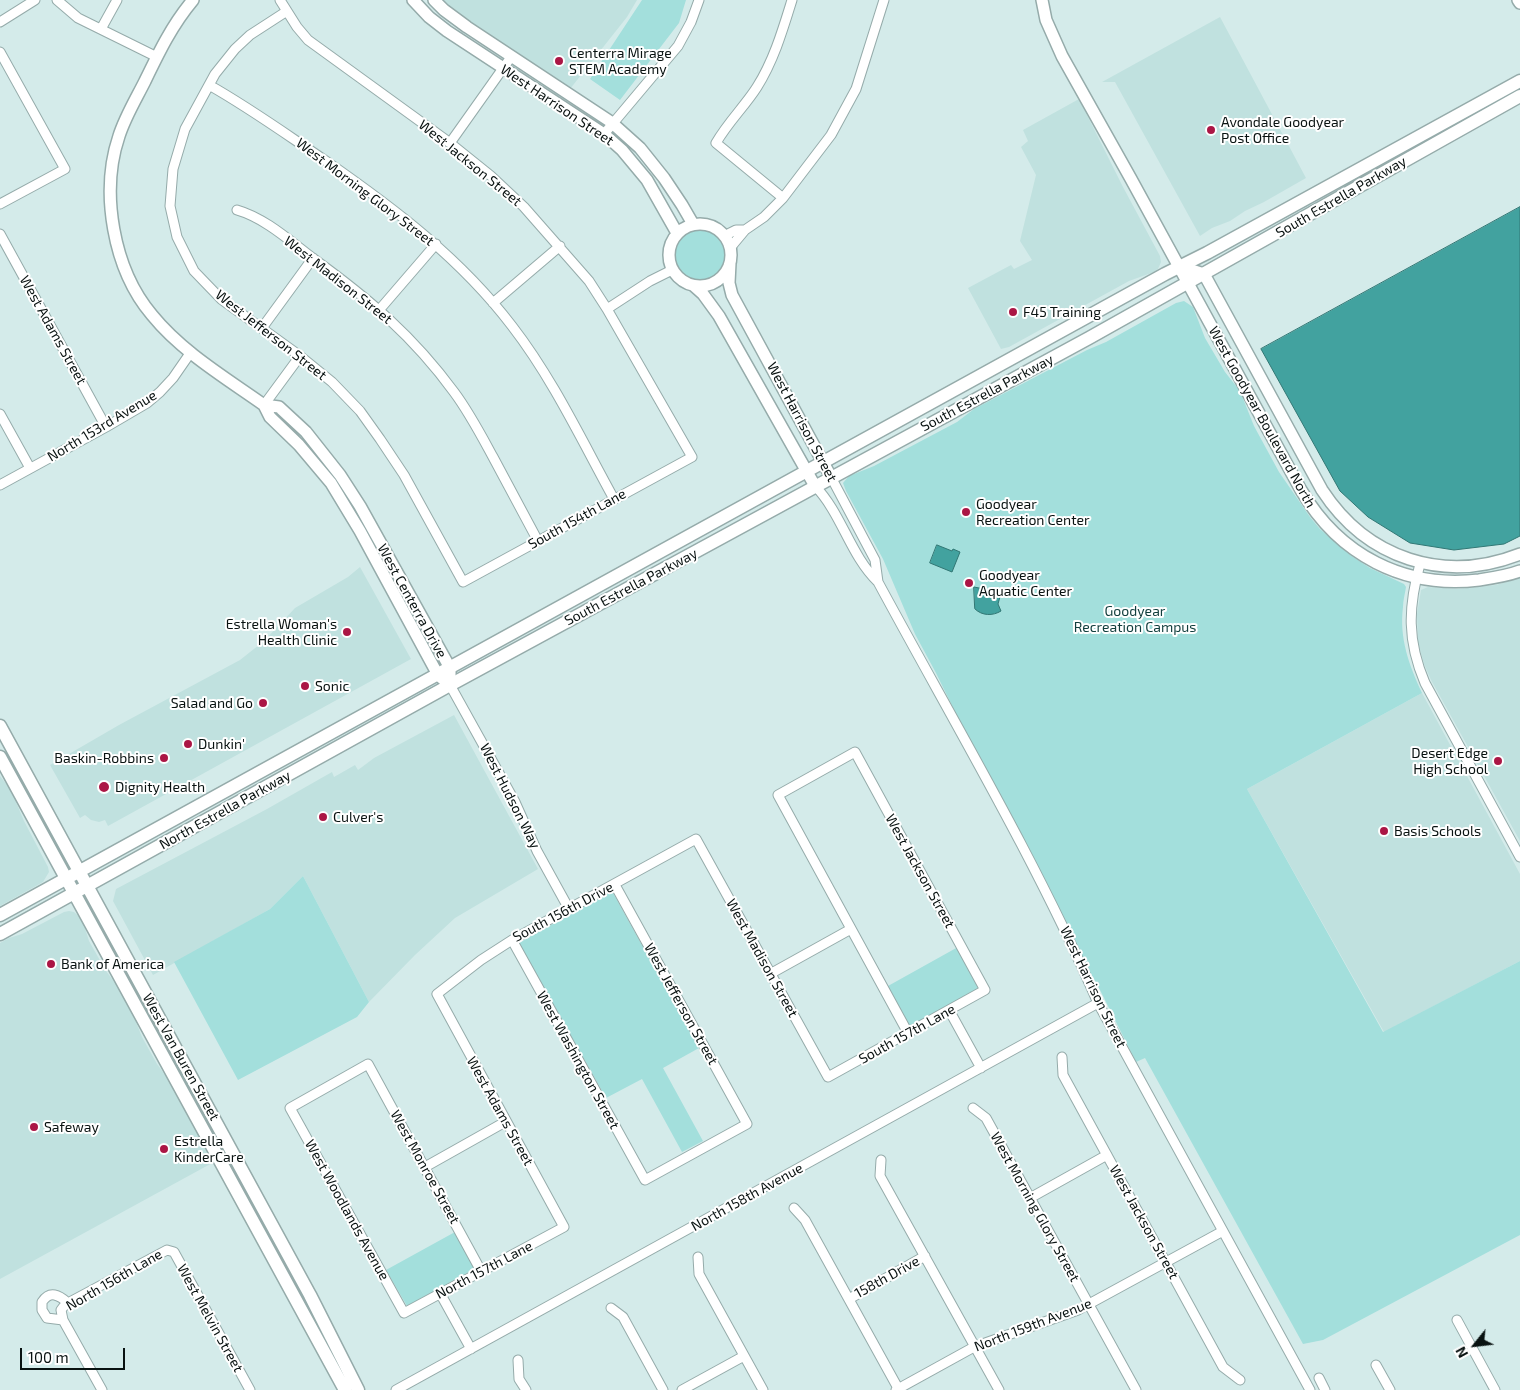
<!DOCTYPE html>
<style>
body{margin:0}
#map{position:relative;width:1520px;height:1390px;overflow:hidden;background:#d4ebea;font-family:"Exo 2",sans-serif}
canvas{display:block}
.north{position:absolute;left:1450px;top:1320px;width:50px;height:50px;-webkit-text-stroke:4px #fff;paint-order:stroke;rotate:241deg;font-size:14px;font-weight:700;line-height:20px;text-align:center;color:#091211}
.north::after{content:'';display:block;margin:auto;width:18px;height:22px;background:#091211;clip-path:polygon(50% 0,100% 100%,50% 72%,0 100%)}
.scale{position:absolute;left:20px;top:1348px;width:105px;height:22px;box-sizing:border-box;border:2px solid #091211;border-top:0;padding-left:6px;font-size:15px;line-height:18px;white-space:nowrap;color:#091211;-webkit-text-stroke:4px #fff;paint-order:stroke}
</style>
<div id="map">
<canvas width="1520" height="1390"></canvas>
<div class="north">N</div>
<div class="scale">100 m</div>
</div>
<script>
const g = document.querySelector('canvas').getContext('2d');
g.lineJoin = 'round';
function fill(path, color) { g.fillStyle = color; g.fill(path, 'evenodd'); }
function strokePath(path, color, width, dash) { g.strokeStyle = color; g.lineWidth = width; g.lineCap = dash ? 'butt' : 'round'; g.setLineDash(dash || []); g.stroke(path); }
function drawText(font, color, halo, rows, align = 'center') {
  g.font = font + ' "Exo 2",sans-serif'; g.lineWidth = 4; g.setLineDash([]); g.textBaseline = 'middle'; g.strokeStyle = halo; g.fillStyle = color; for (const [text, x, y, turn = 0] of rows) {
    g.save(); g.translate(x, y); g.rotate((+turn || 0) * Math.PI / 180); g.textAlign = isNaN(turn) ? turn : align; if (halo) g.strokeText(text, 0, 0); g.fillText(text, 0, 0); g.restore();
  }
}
const built = new Path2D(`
 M440,0H637L627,17L570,89L451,10Z
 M1220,17L1306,178L1264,202L1245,211L1230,221L1212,228L1200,236L1115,82H1102Z
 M1079,99L1123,187L1160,256L1161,262L1158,269L1154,272L1129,281L1009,347L1001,349L968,288L1011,265L1014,269L1032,260L1020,241L1036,175L1021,147L1028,141L1023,130Z
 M360,567L411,659L108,826L105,820L99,822L91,820L85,815L80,818L50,765L119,725L240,660L264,641L295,608L348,577Z
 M1520,578V841L1431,680L1424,664L1418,643L1417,614L1421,590L1428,587L1458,589L1496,585Z
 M1422,693L1520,874V961L1384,1032L1247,789Z
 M454,715L538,869L455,918L415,955L369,1002L303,876L270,909L153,975L113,901L116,889L267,809L332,772L334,777L355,765L358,770L374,758Z
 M0,776L11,790L24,821L48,867L49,872L43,882L0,906Z
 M69,911L74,912L82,919L89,941L106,971L122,992L132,1012L142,1037L157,1064L172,1084L214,1162L0,1279V943L9,938L22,934L64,912Z`);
const green = new Path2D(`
 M642,0H686L679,23L620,100L590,79Z
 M671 256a27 27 0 1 1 54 0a27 27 0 1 1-54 0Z
 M1184,301L1193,307L1205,338L1225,372L1240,391L1254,426L1279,472L1310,517L1320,529L1350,555L1370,568L1404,584L1406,587C1405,594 1403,600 1403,607C1399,638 1409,665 1422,693L1247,789L1383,1032L1520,961V1235L1323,1340L1303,1344L1145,1058L1136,1062L1097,984L1067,935L1015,834L936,673L915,634L883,559L846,491L843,483L849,476L874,466L957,422L974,409L1087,350L1106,342L1176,303Z
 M303,876L369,1002L357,1017L238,1080L174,962L270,909Z
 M612,891L699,1048L663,1068L703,1141L682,1152L642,1079L606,1098L519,943Z
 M958,947L981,987L910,1027L888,986Z
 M455,1232L476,1268L407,1306L386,1270Z`);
const water = new Path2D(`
 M1520,207V536L1504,544L1454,550L1410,543L1368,517L1340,491L1261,349Z
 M937,545L952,551L953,549L960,552L952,572L930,563Z
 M974,587L984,589L988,597L992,592L998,590L1001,593L998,604L1001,611C993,616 982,616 975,609Z`);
const street = new Path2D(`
 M57,0L78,18L157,57
 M280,0L297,27L308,40L450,143L491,176L524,207L589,281L607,309L692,457L463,582L404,475L380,439L360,411L332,382L300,356L221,299L194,271L177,237L170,206L173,169L185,129L215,74L235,49L250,35L287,11
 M0,22L35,0
 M101,29L117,0
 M0,52L65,169L0,204
 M209,85C250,108 287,135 326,161C395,209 461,259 512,326C553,379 582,441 614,499
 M604,134L678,46L691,22L699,0
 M450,143L511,57
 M783,198L716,143C728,122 745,106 757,87C774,60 783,29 792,0
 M237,210C265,218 290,241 314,259C369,299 413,336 454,392C469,412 481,435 493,457C508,485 523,513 538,541
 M0,234L106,427
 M724,236L736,230H745
 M730,248L745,230L764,217L783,198L831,135L856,89L884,0
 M493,303L560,246
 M380,309L436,244
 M607,309L650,281L672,270
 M262,328L313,258
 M264,405L300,356
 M0,414L30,468
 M831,477L875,560L878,582
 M0,485L106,427L147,403L160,392L173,378L191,352
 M815,486C842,514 850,555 878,582C953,721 1035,858 1098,1003L1310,1390
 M1420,564C1408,607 1407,641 1425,683L1520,857
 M450,685L515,802L537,851L569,909
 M512,940L645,1180L747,1124L615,885
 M770,974L851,929
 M949,1010L981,1068
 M1062,1057L1063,1075L1223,1367L1240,1380
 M973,1108L986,1118L1136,1390
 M881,1160L880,1176L999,1390
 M425,1167L505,1122
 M1030,1198L1107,1155
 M794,1208L805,1220L899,1390
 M698,1257L699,1274L763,1390
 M481,1271L368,1064L290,1108L404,1313L564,1227L437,994L481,960L512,940L696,839L828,1077L985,990L855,752L778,795L908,1033
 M440,1293L471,1349
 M849,1299L925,1256
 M611,1308L623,1317L663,1390
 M63,1320L47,1318L42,1310V1302C50,1290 59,1295 68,1303
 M1457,1320L1495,1390
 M518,1360L519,1379L526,1390
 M1376,1365L1390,1390
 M1319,1378L1325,1390
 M102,1390L63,1320L61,1310L64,1306L68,1303L167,1250L174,1252L250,1390
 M396,1390L1098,1003
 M682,1390L744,1356
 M896,1390L974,1347L1078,1310L1223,1231`);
const secondary = new Path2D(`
 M193,0C172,25 159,52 145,81C136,99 125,117 119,136C100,192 113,269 152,315C182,352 226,378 264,405L270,417L299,445L331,483L360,531L438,675L450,685
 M413,0L429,17L447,31L604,134L622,150L647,180L677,233
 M434,0L444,10L467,27L611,122L640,148L664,178L682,205L693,224
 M1042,0L1046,20L1062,56L1131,179L1301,490C1339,555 1404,589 1479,580C1493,578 1507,576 1520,571
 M1518,0L1520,3
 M669 255a31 31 0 1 1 62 0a31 31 0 1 1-62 0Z
 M730,263L729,283L732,295L831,477
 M1179,266L1204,274L1322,490C1367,559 1444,584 1520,554
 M694,286L703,294L719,316L815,486
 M264,405L279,407L306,432L340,475L360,506L450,668V675`);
const primary = new Path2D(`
 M0,726L310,1295L358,1390
 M0,757L345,1390
 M0,915L1165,274L1207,253L1520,81
 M0,934L450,685L1089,338L1520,96`);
const markers = [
 [559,61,5,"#ab1645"],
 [1211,130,5,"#ab1645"],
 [1013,312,5,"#ab1645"],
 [966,512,5,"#ab1645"],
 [969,583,5,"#ab1645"],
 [347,632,5,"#ab1645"],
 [305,686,5,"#ab1645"],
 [263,703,5,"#ab1645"],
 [188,744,5,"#ab1645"],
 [164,758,5,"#ab1645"],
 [1498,761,5,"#ab1645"],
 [104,787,6,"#ab1645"],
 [323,817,5,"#ab1645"],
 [1384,831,5,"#ab1645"],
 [51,964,5,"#ab1645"],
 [34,1127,5,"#ab1645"],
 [164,1149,5,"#ab1645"]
];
const poiNames = [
 ["Centerra Mirage",569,53],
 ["STEM Academy",569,69],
 ["Avondale Goodyear",1221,122],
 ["Post Office",1221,138],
 ["F45 Training",1023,312],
 ["Goodyear",976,504],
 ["Recreation Center",976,520],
 ["Goodyear",979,575],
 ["Aquatic Center",979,591],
 ["Estrella Woman's",337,624,"right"],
 ["Health Clinic",337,640,"right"],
 ["Sonic",315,686],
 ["Salad and Go",253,703,"right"],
 ["Dunkin'",198,744],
 ["Desert Edge",1488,753,"right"],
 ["High School",1488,769,"right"],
 ["Baskin-Robbins",154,758,"right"],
 ["Dignity Health",115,787],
 ["Culver's",333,817],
 ["Basis Schools",1394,831],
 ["Bank of America",61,964],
 ["Safeway",44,1127],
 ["Estrella",174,1141],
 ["KinderCare",174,1157]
];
const streetNames = [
 ["West Harrison Street",557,105,34],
 ["West Jackson Street",470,163,39],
 ["West Morning Glory Street",365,192,37],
 ["South Estrella Parkway",1341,197,-30],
 ["West Madison Street",338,280,38],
 ["West Adams Street",53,330,61],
 ["West Jefferson Street",271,335,38],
 ["South Estrella Parkway",987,393,-28],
 ["West Goodyear Boulevard North",1262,417,61],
 ["West Harrison Street",802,422,62],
 ["North 153rd Avenue",102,426,-31],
 ["South 154th Lane",577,519,-29],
 ["South Estrella Parkway",631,587,-28],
 ["West Centerra Drive",412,601,61],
 ["West Hudson Way",510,796,63],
 ["North Estrella Parkway",225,810,-29],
 ["West Jackson Street",920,871,61],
 ["South 156th Drive",563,912,-28],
 ["West Madison Street",762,958,61],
 ["West Harrison Street",1093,987,64],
 ["West Jefferson Street",681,1004,61],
 ["South 157th Lane",907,1034,-29],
 ["West Van Buren Street",181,1057,61],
 ["West Washington Street",578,1060,61],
 ["West Adams Street",500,1111,61],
 ["West Monroe Street",425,1167,61],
 ["North 158th Avenue",747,1197,-29],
 ["West Morning Glory Street",1035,1207,61],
 ["West Woodlands Avenue",347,1210,61],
 ["West Jackson Street",1144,1222,61],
 ["North 157th Lane",484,1270,-28],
 ["158th Drive",887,1277,-29],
 ["North 156th Lane",114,1280,-30],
 ["West Melvin Street",210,1318,61],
 ["North 159th Avenue",1033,1325,-21]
];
const parkNames = [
 ["Goodyear",1135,611],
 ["Recreation Campus",1135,627]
];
fill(built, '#c0e1df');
fill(green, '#a3dfdc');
fill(water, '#42a29f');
strokePath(water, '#317774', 1);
strokePath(street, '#95abaa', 11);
strokePath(secondary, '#95abaa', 14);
strokePath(primary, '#95abaa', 15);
strokePath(street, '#fff', 9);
strokePath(secondary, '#fff', 11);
strokePath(primary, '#fff', 12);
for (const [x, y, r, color] of markers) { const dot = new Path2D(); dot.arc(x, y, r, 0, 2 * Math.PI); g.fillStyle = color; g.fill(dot); strokePath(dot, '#fff', 2); }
drawText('14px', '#091211', '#fff', poiNames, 'left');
drawText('14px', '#091211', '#fff', streetNames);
drawText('14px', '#113e3d', '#fff', parkNames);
</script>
